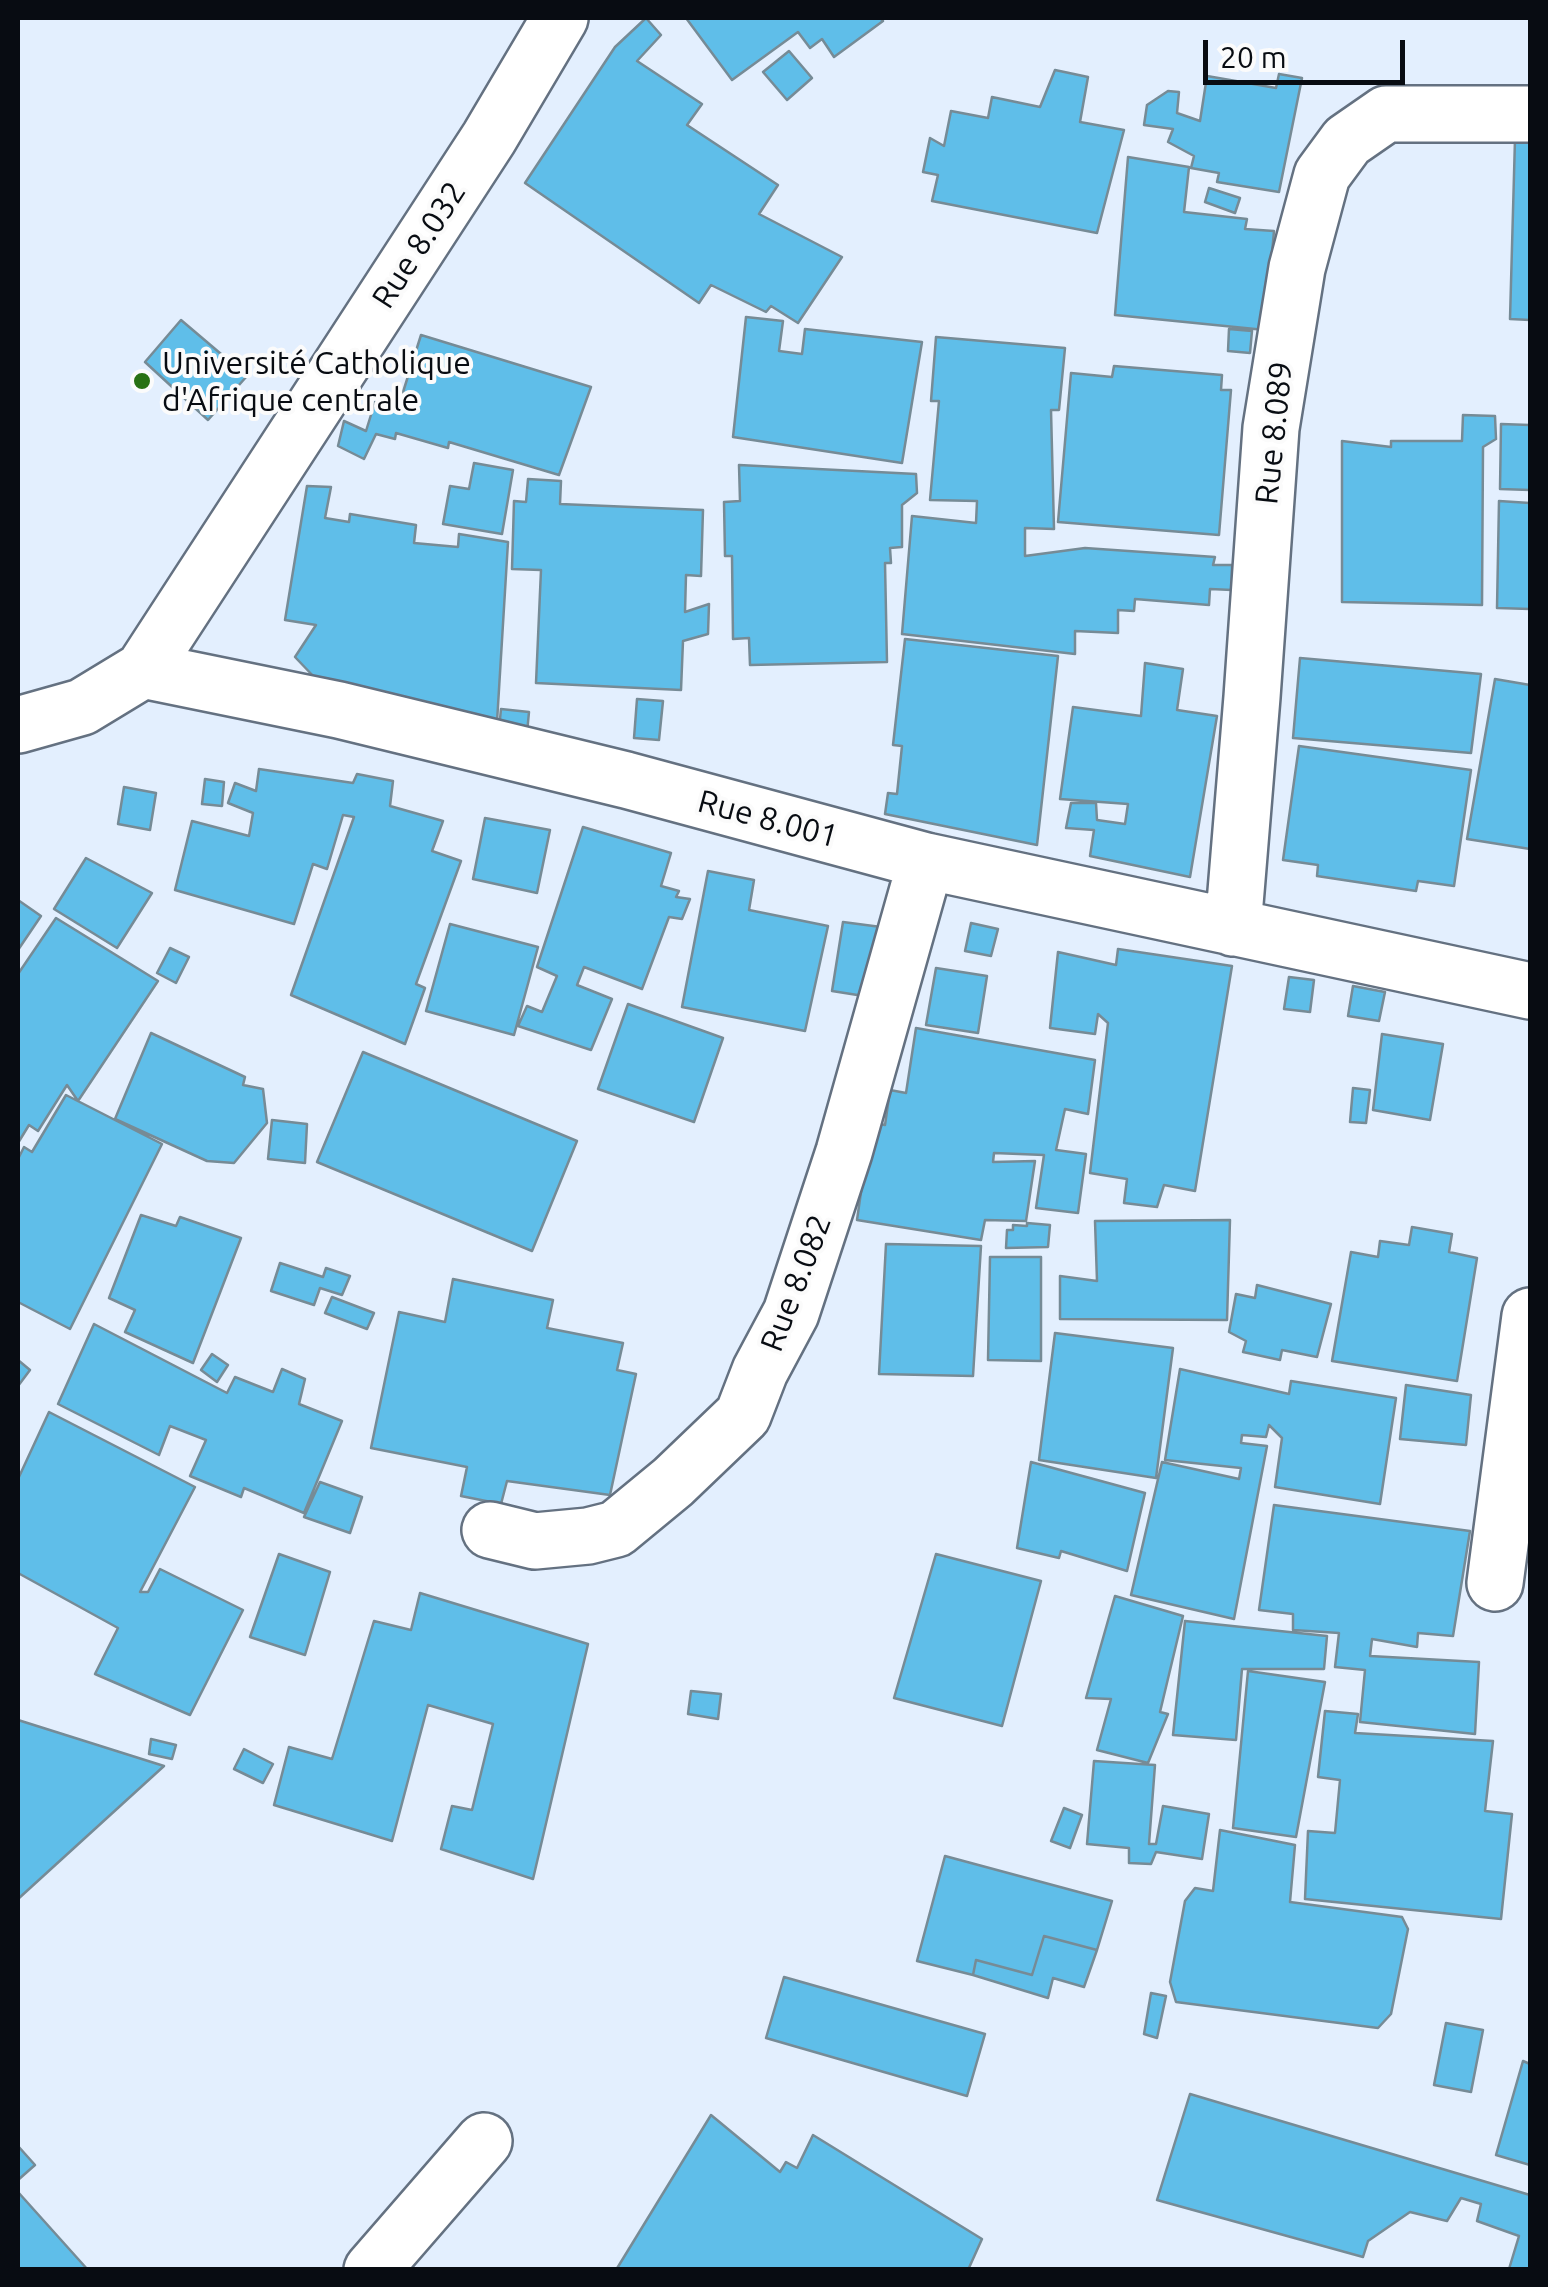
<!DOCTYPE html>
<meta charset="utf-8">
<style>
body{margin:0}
#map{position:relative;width:1548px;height:2287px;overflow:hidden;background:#e3effe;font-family:Ubuntu,sans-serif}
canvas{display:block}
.frame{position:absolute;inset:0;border:20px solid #080c12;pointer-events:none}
.scale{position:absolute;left:1203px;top:40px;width:202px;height:45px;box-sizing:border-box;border:5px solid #080c12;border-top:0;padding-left:12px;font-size:30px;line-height:35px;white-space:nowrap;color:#080c12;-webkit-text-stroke:8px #fbfbfb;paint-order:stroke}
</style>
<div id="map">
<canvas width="1548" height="2287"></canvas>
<div class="frame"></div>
<div class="scale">20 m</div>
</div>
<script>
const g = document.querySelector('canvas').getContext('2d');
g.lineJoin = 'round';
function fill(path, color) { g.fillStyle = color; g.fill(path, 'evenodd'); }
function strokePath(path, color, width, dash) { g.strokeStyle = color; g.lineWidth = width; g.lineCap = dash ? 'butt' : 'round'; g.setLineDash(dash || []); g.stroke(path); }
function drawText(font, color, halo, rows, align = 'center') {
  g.font = font + ' Ubuntu,sans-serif'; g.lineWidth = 8; g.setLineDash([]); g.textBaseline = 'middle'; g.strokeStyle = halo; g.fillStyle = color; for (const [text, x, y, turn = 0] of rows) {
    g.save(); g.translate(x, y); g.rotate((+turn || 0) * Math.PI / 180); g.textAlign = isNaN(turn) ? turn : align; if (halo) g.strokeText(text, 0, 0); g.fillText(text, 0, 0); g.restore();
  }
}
const building = new Path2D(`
 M646,18L661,35L637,61L702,104L687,125L778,185L759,214L842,257L798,323L771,306L766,312L711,285L699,303L525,183L615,47Z
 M686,18H880L883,21L834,57L822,39L810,48L798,32L732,80Z
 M789,51L812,78L787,100L763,72Z
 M1055,70L1088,77L1080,122L1124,130L1097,233L932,201L938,175L923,172L930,138L944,146L951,111L988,118L992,97L1040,107Z
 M1279,74L1302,78L1279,192L1217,182L1219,173L1191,168L1194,156L1168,142L1173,129L1144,125L1147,105L1168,91L1179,92L1177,113L1200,121L1207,76L1276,88Z
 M1515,139H1530V320L1510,319Z
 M1128,157L1189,167L1184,212L1247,219L1245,229L1274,231L1265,330L1115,315Z
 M1209,188L1240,198L1235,213L1205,202Z
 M746,317L783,321L779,351L802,354L805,329L922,342L902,463L733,437Z
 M181,320L247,376L208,420L145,362Z
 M1229,329L1252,331L1250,353L1228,351Z
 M421,335L591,387L559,475L449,442L448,448L396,433L395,439L376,434L364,459L338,446L344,421L366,431L375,402L398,408Z
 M936,337L1065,348L1059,410H1051L1054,529L1025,528V556L1085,548L1215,557L1213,565H1232V590L1210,589L1209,605L1135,599L1134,611L1118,610V633L1075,631V654L902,634L912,516L976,523L977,501L930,500L939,401H931Z
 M1114,366L1222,375L1221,390H1231L1219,535L1058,522L1071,373L1112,377Z
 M1463,415L1495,416L1496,439L1483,447L1482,605L1342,602V441L1391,447V441H1462Z
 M1501,424L1530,425V490L1500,489Z
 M474,463L513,470L502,534L443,524L450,486L469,489Z
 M739,465L916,474L917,493L902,505V547L890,548L891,563H885L887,662L750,665L749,638L733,639L732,556H725L724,502L740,501Z
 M528,479L561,481L560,504L703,510L701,576L686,575L685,612L709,604L708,634L683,641L681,690L536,683L541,570L512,569L514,501L526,502Z
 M307,486L331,487L325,518L349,522L350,514L416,525L414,543L458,547L459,534L508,542L497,722L316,679L295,657L316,625L285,620Z
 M1499,501L1530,503V609L1497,608Z
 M905,639L1058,656L1037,845L885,814L888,793L897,794L902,746L893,745Z
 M1300,658L1481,674L1471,753L1293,738Z
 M1145,663L1183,669L1177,710L1217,716L1190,877L1090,856L1094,830L1066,828L1071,803H1096L1097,820L1125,824L1128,804L1060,799L1073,707L1141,716Z
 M1495,679L1530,685V849L1467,839Z
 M637,699L663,701L659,740L634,738Z
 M501,709L529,712L527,733L499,729Z
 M1299,746L1471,770L1454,886L1418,881L1416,891L1317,876L1318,865L1283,860Z
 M259,769L353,783L357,774L393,781L390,806L443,821L432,851L461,861L416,984L425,988L405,1044L291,995L354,817L343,815L327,869L313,864L294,924L175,890L192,821L249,836L253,813L228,803L235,783L256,791Z
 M205,779L224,782L222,806L202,804Z
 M124,787L156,793L150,830L118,824Z
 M485,818L550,830L537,893L473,879Z
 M583,827L671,853L661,886L679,891L676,897L690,899L682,919L669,917L642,989L584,967L577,985L612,999L591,1050L518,1026L527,1006L542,1012L557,976L537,967Z
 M86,858L152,893L117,948L54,909Z
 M708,871L754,880L749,910L828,926L805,1031L682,1007Z
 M18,900L41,916L18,950Z
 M56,918L158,981L78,1101L67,1085L38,1131L29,1125L18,1143V974Z
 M843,922L881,927L870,997L832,991Z
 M971,923L998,929L991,956L965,951Z
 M450,924L538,947L514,1035L426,1011Z
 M170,948L189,957L176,983L157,973Z
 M1118,949L1232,966L1195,1191L1164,1185L1157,1207L1124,1203L1127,1179L1090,1173L1108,1023L1098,1014L1095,1034L1050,1028L1058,952L1116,965Z
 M936,968L987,976L978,1033L926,1025Z
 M1289,977L1314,980L1310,1012L1284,1009Z
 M1353,986L1385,992L1379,1021L1348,1016Z
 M628,1004L723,1038L694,1122L598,1089Z
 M916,1028L1095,1060L1088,1114L1065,1109L1056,1150L1086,1154L1078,1213L1036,1208L1044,1155L994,1153L993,1162L1035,1161L1026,1221L985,1220L981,1240L857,1220L871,1122L885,1125L890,1090L906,1093Z
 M151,1033L245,1077L243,1085L263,1089L267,1123L234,1163L207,1161L115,1119Z
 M1382,1034L1443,1044L1430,1120L1373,1110Z
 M363,1052L577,1141L532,1251L317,1162Z
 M1353,1088L1370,1090L1366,1123L1350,1122Z
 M66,1095L162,1144L70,1329L18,1302V1159L24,1147L32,1152Z
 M272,1120L307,1124L305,1163L268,1159Z
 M141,1215L176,1226L180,1217L241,1238L193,1363L125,1332L135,1310L109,1298Z
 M1230,1220L1227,1320L1060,1319V1276L1097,1281L1095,1221Z
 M1027,1223L1050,1225L1048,1247L1006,1248L1007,1230H1013V1225L1027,1226Z
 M1412,1227L1452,1234L1449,1252L1477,1258L1457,1381L1332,1361L1351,1252L1378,1257L1380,1241L1409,1245Z
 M886,1244L981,1246L973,1376L879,1374Z
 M990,1257H1041V1361L988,1360Z
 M280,1263L323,1277L326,1268L350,1276L342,1295L320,1288L314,1305L271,1291Z
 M453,1279L553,1300L547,1328L623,1343L617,1370L636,1374L610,1495L507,1481L501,1504L461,1496L467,1467L371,1448L399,1312L445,1322Z
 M1257,1285L1331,1304L1317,1357L1282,1350L1280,1360L1243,1352L1246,1341L1229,1332L1236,1294L1255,1298Z
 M332,1297L374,1313L367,1329L325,1313Z
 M94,1324L227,1393L235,1377L273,1392L282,1369L305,1379L299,1404L342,1421L304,1513L244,1488L241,1497L190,1476L206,1440L170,1426L159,1455L58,1404Z
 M1055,1333L1173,1348L1156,1478L1039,1460Z
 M212,1354L228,1365L217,1382L201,1370Z
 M18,1360L30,1370L18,1386Z
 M1180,1369L1289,1394L1291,1381L1396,1398L1380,1504L1275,1487L1282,1438L1269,1425L1266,1437L1242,1435L1241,1443L1267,1446L1234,1619L1131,1595L1162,1462L1239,1479L1241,1468L1165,1460Z
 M1406,1385L1471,1395L1466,1445L1400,1439Z
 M49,1412L195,1487L140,1592H148L160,1569L243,1610L190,1715L95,1674L118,1628L18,1573V1479Z
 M1031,1462L1145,1493L1127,1571L1061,1551L1059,1558L1017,1548Z
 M320,1482L362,1497L350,1533L304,1517Z
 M1274,1505L1470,1531L1453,1636L1418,1633L1417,1647L1372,1639L1370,1656L1479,1662L1475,1734L1360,1722L1365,1670L1335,1667L1339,1633L1293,1630V1614L1259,1610Z
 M279,1554L330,1572L305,1655L250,1637Z
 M936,1554L1041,1581L1002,1726L894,1698Z
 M420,1593L588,1644L533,1879L441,1849L452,1806L472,1810L493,1724L428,1705L392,1841L274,1805L289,1747L332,1759L374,1621L411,1630Z
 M1115,1596L1183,1616L1160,1712L1168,1714L1148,1763L1097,1750L1111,1699L1086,1698Z
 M1185,1621L1327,1636L1324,1669H1242L1236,1740L1173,1735Z
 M1248,1671L1325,1682L1296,1837L1233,1828Z
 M691,1691L721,1694L718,1719L688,1714Z
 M1325,1711L1358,1714L1355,1733L1493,1741L1485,1811L1512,1814L1501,1919L1305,1899L1308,1831L1335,1833L1340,1780L1318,1777Z
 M18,1720L164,1766L18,1899Z
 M151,1739L176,1745L172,1759L149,1754Z
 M244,1749L273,1764L263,1783L234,1769Z
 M1094,1761L1155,1765L1149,1844H1156L1163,1806L1209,1814L1202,1859L1156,1852L1151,1864L1129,1863V1848L1087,1844Z
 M1064,1808L1082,1815L1070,1848L1051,1841Z
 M1220,1830L1295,1845L1290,1902L1402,1917L1408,1929L1391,2014L1378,2028L1176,2002L1170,1982L1185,1901L1195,1888L1213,1891Z
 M945,1856L1112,1901L1097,1950L1044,1936L1032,1975L976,1960L973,1975L917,1961Z
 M1044,1936L1097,1950L1084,1987L1053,1978L1048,1998L973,1975L976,1960L1032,1975Z
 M784,1977L985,2034L967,2096L766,2038Z
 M1151,1993L1166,1996L1157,2038L1144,2034Z
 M1446,2023L1483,2030L1471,2092L1434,2085Z
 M1523,2061L1530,2064V2165L1496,2155Z
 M1190,2094L1530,2195V2270L1509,2269L1519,2236L1477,2221L1481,2204L1461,2198L1447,2221L1410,2212L1368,2241L1363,2257L1157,2200Z
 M711,2115L780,2172L786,2162L797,2168L813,2135L982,2239L968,2270H616Z
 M18,2146L35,2165L18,2180Z
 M18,2192L88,2270H18Z`);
const street = new Path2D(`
 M143,670L339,710L626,780L926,861L1530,991
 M1233,928L1252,697L1271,428L1297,268L1322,175L1347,141L1386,114H1530
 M490,1530L535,1541L588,1536L616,1529L673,1482L743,1415L760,1371L791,1313L844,1152L926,861
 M1495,1583L1530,1316
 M372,2270L484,2141`);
const secondary = new Path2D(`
 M18,725L82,707L143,670L489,138L560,18`);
const markers = [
 [142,381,10,"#287113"]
];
const streetNames = [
 ["Rue 8.032",419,245,-57],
 ["Rue 8.089",1274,433,-84],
 ["Rue 8.001",768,819,15],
 ["Rue 8.082",796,1283,-69]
];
const poiNames = [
 ["Université Catholique",162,363],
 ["d'Afrique centrale",162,400]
];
fill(building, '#5fbee9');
strokePath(building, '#768b96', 2.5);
strokePath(street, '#647181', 60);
strokePath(secondary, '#647181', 60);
strokePath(street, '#fff', 55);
strokePath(secondary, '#fff', 55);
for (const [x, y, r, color] of markers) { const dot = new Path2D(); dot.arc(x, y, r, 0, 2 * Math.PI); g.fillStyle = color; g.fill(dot); strokePath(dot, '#fbfbfb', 4); }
drawText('32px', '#080c12', '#fbfbfb', streetNames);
drawText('32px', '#080c12', '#fbfbfb', poiNames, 'left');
</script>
